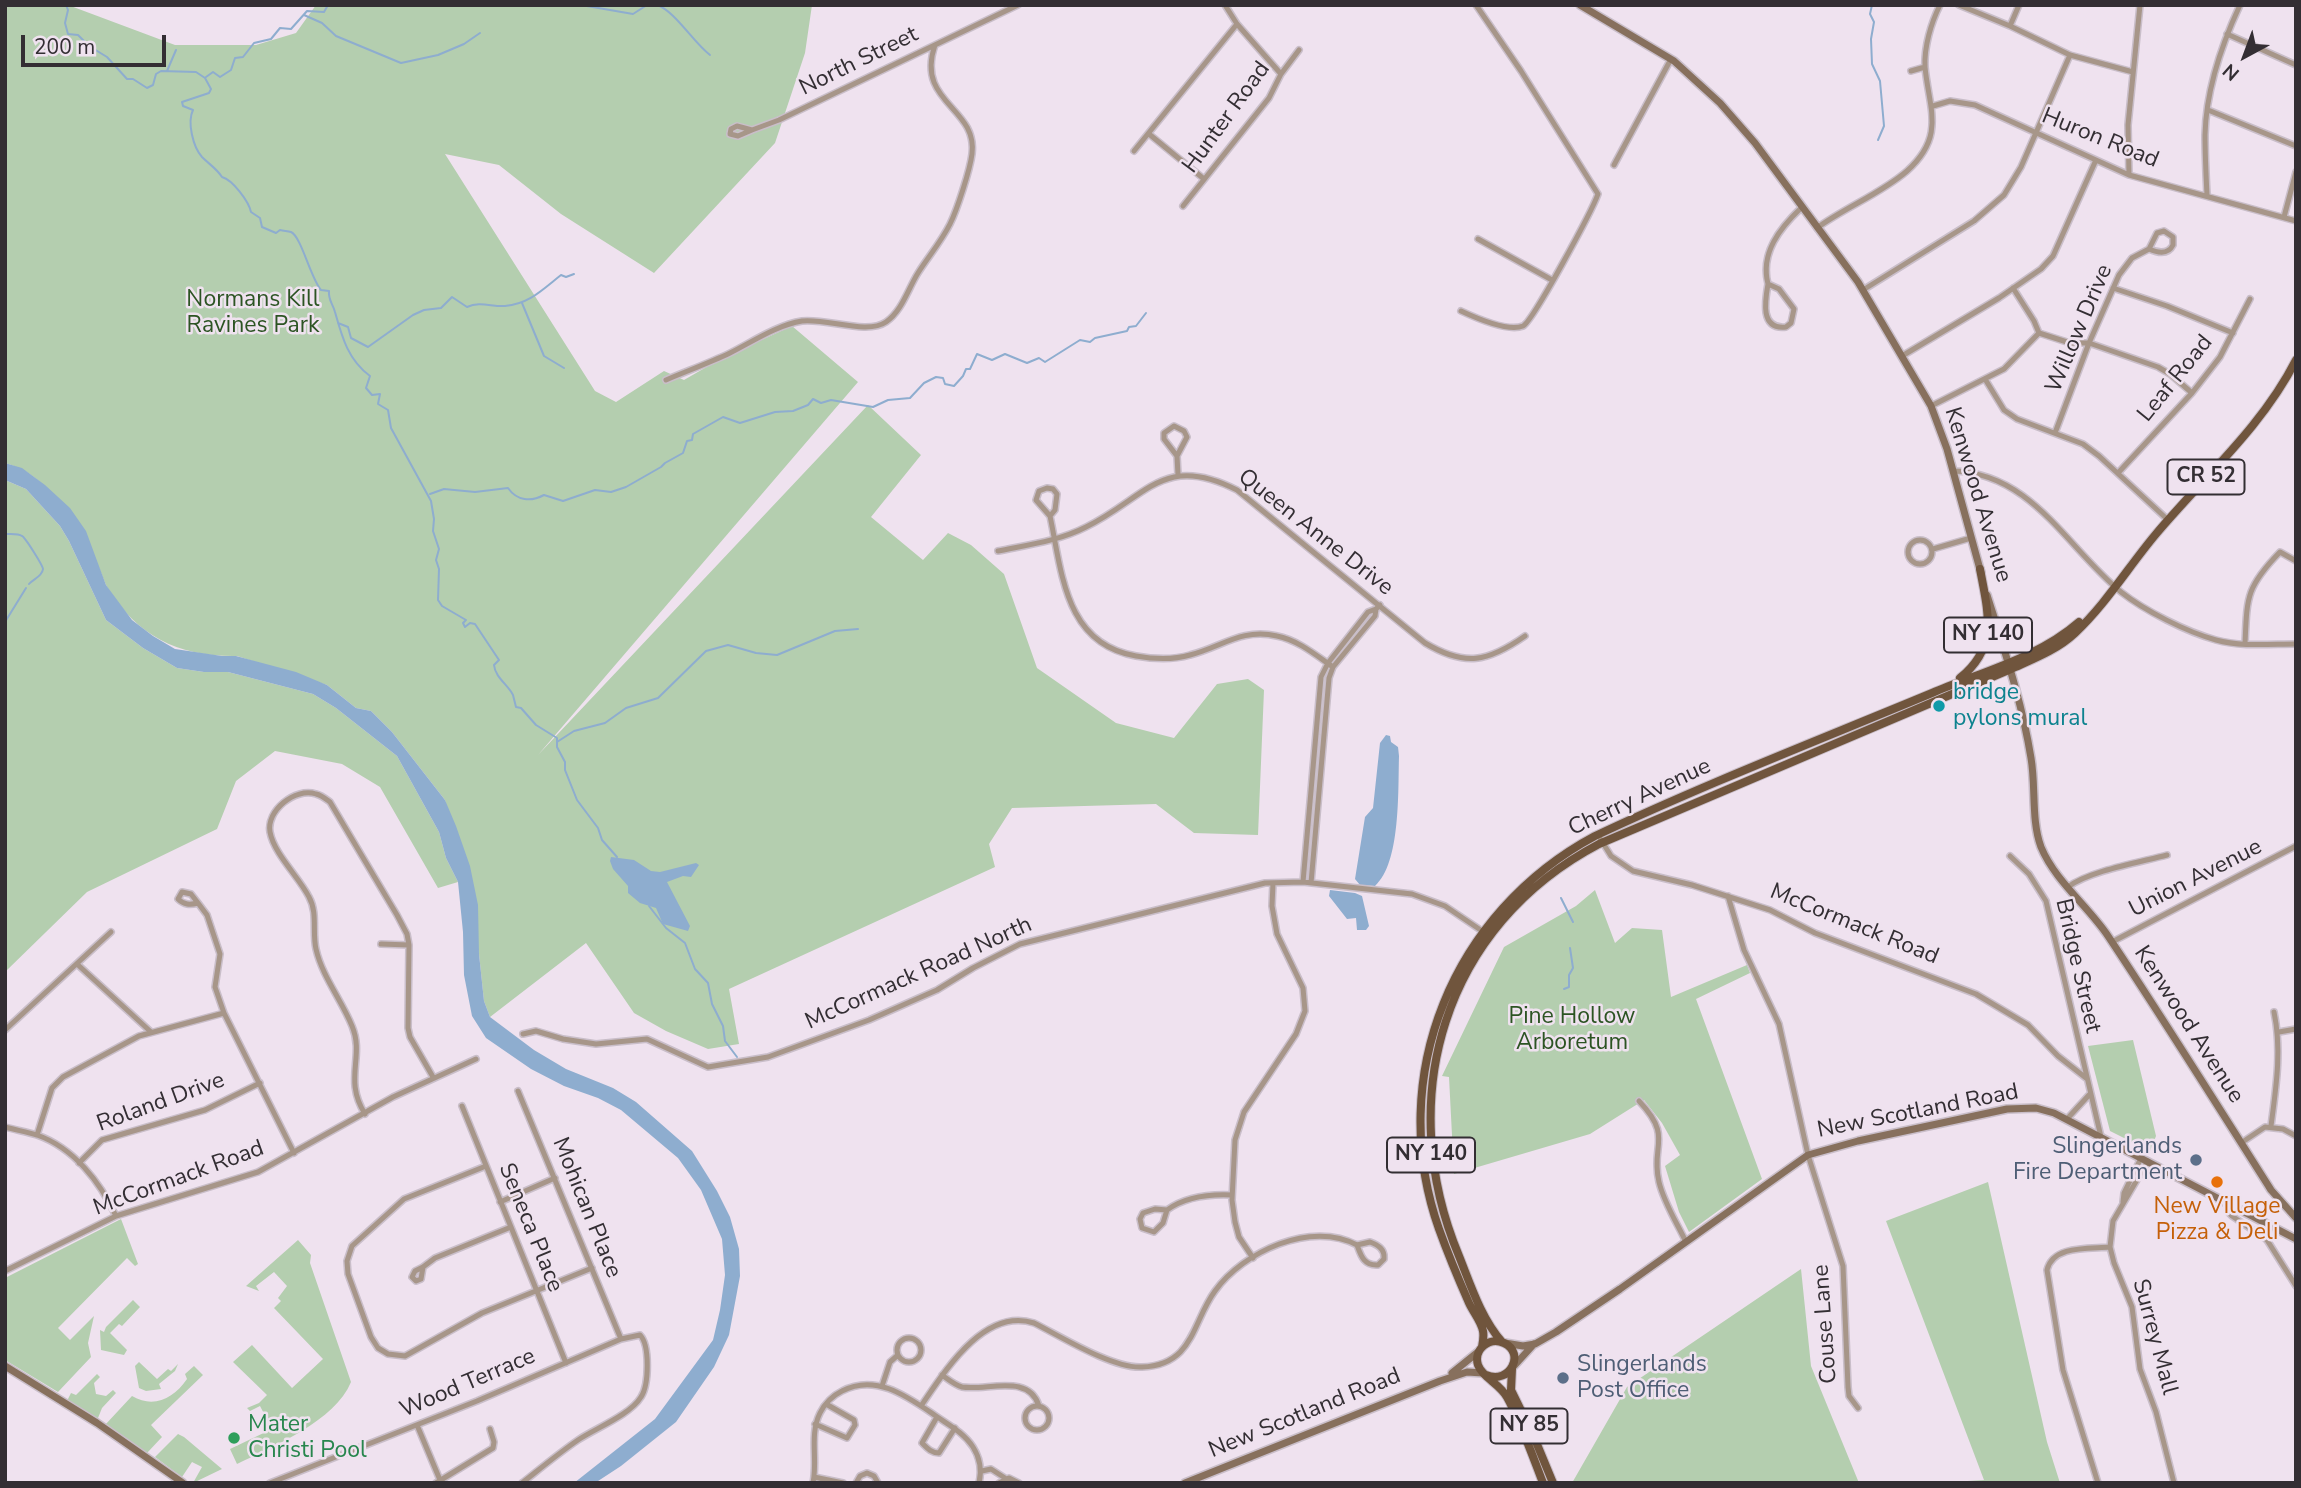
<!DOCTYPE html>
<style>
body{margin:0}
#map{position:relative;width:2301px;height:1488px;overflow:hidden;background:#efe2ef;font-family:"Nunito Sans",sans-serif}
canvas{display:block}
.frame{position:absolute;inset:0;border:7px solid #332e33;pointer-events:none}
.north{position:absolute;left:2210px;top:21px;width:70px;height:70px;-webkit-text-stroke:5px #efe2ef;paint-order:stroke;rotate:221deg;font-size:19px;font-weight:700;line-height:28px;text-align:center;color:#332e33}
.north::after{content:'';display:block;margin:auto;width:24px;height:32px;background:#332e33;clip-path:polygon(50% 0,100% 100%,50% 72%,0 100%)}
.scale{position:absolute;left:21px;top:35px;width:145px;height:32px;box-sizing:border-box;border:4px solid #332e33;border-top:0;padding-left:9px;font-size:21px;line-height:24px;white-space:nowrap;color:#332e33;-webkit-text-stroke:5px #efe2ef;paint-order:stroke}
</style>
<div id="map">
<canvas width="2301" height="1488"></canvas>
<div class="frame"></div>
<div class="north">N</div>
<div class="scale">200 m</div>
</div>
<script>
const g = document.querySelector('canvas').getContext('2d');
g.lineJoin = 'round';
function fill(path, color) { g.fillStyle = color; g.fill(path, 'evenodd'); }
function strokePath(path, color, width, dash) { g.strokeStyle = color; g.lineWidth = width; g.lineCap = dash ? 'butt' : 'round'; g.setLineDash(dash || []); g.stroke(path); }
function drawText(font, color, halo, rows, align = 'center') {
  g.font = font + ' "Nunito Sans",sans-serif'; g.lineWidth = 5; g.setLineDash([]); g.textBaseline = 'middle'; g.strokeStyle = halo; g.fillStyle = color; for (const [text, x, y, turn = 0] of rows) {
    g.save(); g.translate(x, y); g.rotate((+turn || 0) * Math.PI / 180); g.textAlign = isNaN(turn) ? turn : align; if (halo) g.strokeText(text, 0, 0); g.fillText(text, 0, 0); g.restore();
  }
}
const green = new Path2D(`
 M5,5H68L175,45H256L296,33L316,5H812L805,53L775,143L654,273L561,214L499,165L445,154L595,391L616,402L664,371L684,380L722,358L792,326L858,382L538,755L868,405L921,455L871,517L923,560L948,533L971,545L1004,574L1037,668L1116,723L1174,738L1217,684L1248,679L1264,690L1258,835L1194,833L1156,804L1012,808L989,844L995,867L729,989L739,1044L708,1049L666,1031L634,1013L586,943L490,1017L484,1001L479,954L445,800L392,732L371,711L356,708L327,685L237,656C179,657 138,637 107,587C103,579 101,570 96,563C87,545 75,530 64,513C47,488 36,472 5,463Z
 M5,480L26,489L60,526L69,541L106,620L143,648L177,668L204,672H228L313,694L336,708L397,756L439,832L446,858L458,882L438,888L380,787L342,764L275,751L236,781L217,829L87,892L5,972Z
 M1595,890L1615,943L1632,928L1662,930L1671,997L1747,965L1750,973L1696,999L1762,1179L1689,1232L1679,1212L1665,1166L1680,1155L1662,1123L1644,1100L1590,1134L1454,1174L1449,1077L1442,1076L1504,947L1576,906Z
 M2133,1040L2156,1136L2150,1151L2110,1131L2088,1046Z
 M1988,1182L2047,1442L2060,1483H1934L1984,1480L1886,1221Z
 M121,1219L138,1264L135,1266L127,1258L58,1328L70,1340L94,1316L88,1343L91,1357L58,1392L5,1360V1278Z
 M298,1240L311,1255L310,1263L351,1382C335,1421 274,1446 237,1464L230,1449L272,1429L260,1406L250,1411L247,1408L259,1403L267,1395L233,1362L252,1345L292,1388L323,1359L274,1308L281,1301L278,1298L287,1286L274,1272L256,1286L259,1291L246,1286Z
 M1801,1269L1811,1366L1859,1483H1572L1627,1387Z
 M133,1300L140,1307L122,1326L119,1324L110,1333L127,1350L124,1355L101,1350L100,1330L104,1332L106,1327Z
 M139,1362L157,1379L168,1369L171,1371L178,1364L175,1371L159,1384L161,1389L146,1391L139,1388L135,1366Z
 M194,1366L203,1375L151,1425L162,1437L147,1453L105,1425L132,1396C154,1409 174,1398 187,1379L185,1374Z
 M97,1374L100,1377L94,1383L96,1394L106,1396L113,1390L116,1393L102,1408L98,1418H94L67,1401L71,1393L76,1395Z
 M178,1434L184,1437L222,1469L193,1483L202,1467L192,1462L182,1477L155,1457Z`);
const water = new Path2D(`
 M5,463L22,468L45,485L70,508L86,531L106,585L132,620L153,636L175,649L222,656H236L296,672L327,685L356,708L371,711L392,732L445,800L456,826L470,866L478,905L479,954L484,1001L490,1017L534,1050L566,1069L613,1088L636,1102L692,1151L717,1191L730,1217L739,1249L740,1276L729,1335L714,1367L676,1422L621,1466L595,1483H574L655,1419L713,1340L720,1310L725,1275L722,1239L701,1190L678,1158L621,1110L598,1098L564,1086L531,1069L486,1038L472,1016L464,975L463,932L458,882L446,858L439,832L397,756L336,708L313,694L228,672H204L177,668L143,648L106,620L69,541L60,526L26,489L5,480Z
 M1386,735L1390,736L1391,742L1398,747L1399,756C1398,790 1401,863 1375,886L1360,885L1355,879L1365,817L1373,808L1380,743Z
 M611,857L634,860L651,871L660,872L696,863L699,865L691,877L683,876L667,882L690,926L688,931L663,924L656,908L640,903L628,893V886L613,869L610,861Z
 M1330,890L1355,893L1362,896L1369,926L1366,930H1357L1356,918L1347,919L1329,896Z`);
const stream = new Path2D(`
 M51,5H52
 M66,5L68,10L65,23L68,34L78,35L89,46L107,57L127,79H133L147,88L153,85L156,74L161,71L196,72L205,78L211,89L209,93L182,102L183,106L193,110C187,122 193,147 202,157C209,164 217,169 222,177C233,180 249,202 251,212L260,218L262,227L276,233L280,230C284,231 287,231 291,232C301,236 311,279 321,290L329,291C328,300 333,304 335,312C342,337 348,360 370,376L366,388L372,395L380,394L378,404L388,410L391,428L431,501L434,519L433,531L439,549L436,560L439,569L438,600L442,606L466,620L463,623L465,627L470,623L475,624L499,660L494,665C495,677 508,685 513,695C514,699 515,703 516,707L521,708L536,725L557,738V747L565,762V770L577,800L598,828L602,840L617,857
 M581,5L633,14L647,5
 M657,5C675,11 693,42 710,55
 M1872,5L1870,14L1874,22L1871,39L1872,64L1880,81L1884,126L1878,140
 M304,15L322,23L336,36L401,63L438,55L464,44L480,33
 M167,71L176,50
 M206,77L213,72L220,77L231,70L235,58L243,57L254,43L271,39L280,28L291,29L307,11L324,12L328,5
 M522,303L544,356L564,368
 M338,323L348,327L351,338L368,347L413,315L424,310L441,308L452,297L467,307C480,301 492,307 505,306C529,304 542,290 561,275L566,277L574,274
 M430,494L444,489L475,492L508,488C517,501 531,502 544,495L563,501L595,490L611,492L626,487L661,467L665,463L683,453L687,441L692,440L693,434L723,417L740,423L775,412L793,411L808,405L813,399L821,403L831,400L873,407L888,400L910,398L924,383L936,377L943,378L945,384L954,386L963,376L966,369H970L977,354L992,360L1005,354L1027,363L1039,358L1045,362L1080,340L1090,342L1095,338L1127,331L1129,327L1136,326L1146,313
 M5,534C10,534 18,533 22,536C25,537 43,566 43,569C42,577 33,579 29,584
 M5,622L26,588
 M557,742L574,731L605,723L626,708L658,698L706,651L728,645L756,653L777,655L835,631L858,629
 M1561,898L1573,922
 M649,906L666,928L685,943L695,969L708,983L712,1004L723,1026L725,1041L737,1057
 M1564,989L1569,987V975L1573,968L1570,948`);
const street = new Path2D(`
 M1225,5L1237,24L1281,74
 M1959,5L2010,26L2070,55L2133,72
 M2010,26L2019,5
 M2227,34L2296,65
 M1911,71L1925,67
 M1933,106L1950,101L1975,105L2129,175L2296,221
 M2208,110L2296,146
 M737,126L752,130L738,136L730,134L731,129Z
 M752,130L779,120L1018,5
 M1149,134L1204,179
 M1134,151L1237,24
 M1614,165L1671,59
 M2129,175L2128,125L2140,5
 M2207,195C2206,175 2205,155 2205,135C2206,90 2221,46 2240,5
 M1183,206L1269,98L1281,74L1299,50
 M2284,217L2296,172
 M1817,228C1844,208 1882,193 1907,171C1946,136 1929,109 1925,67C1924,47 1931,23 1940,5
 M1478,239L1552,280
 M1768,284L1779,289L1794,309L1791,323L1786,327C1760,330 1765,301 1768,284Z
 M1768,284C1760,253 1780,228 1801,208
 M2013,288L2034,321L2039,333L2070,343H2089L2158,367L2170,374L2192,393
 M2113,288L2167,306L2233,333
 M1863,290L1974,221L2004,195L2021,167L2070,55
 M1461,311C1476,318 1508,332 1523,326C1533,321 1592,211 1598,194L1521,71L1476,5
 M1902,356L1999,298L2041,269L2053,256L2096,160
 M1985,379L2004,410L2017,419L2083,444L2099,456L2168,520
 M666,380C687,371 709,363 730,353C752,342 777,325 802,321C827,318 867,335 886,322C902,311 908,289 918,273C928,257 941,242 950,224C957,210 970,170 972,154C978,107 915,103 935,45
 M1931,406L2004,369L2039,333
 M2055,433L2089,343L2119,275L2132,258L2149,249C2158,253 2168,255 2173,245V237L2164,231L2157,233L2149,249
 M1177,456L1187,437L1184,431L1174,426L1164,433V439L1177,456L1178,475
 M1953,471C2032,473 2067,548 2121,592C2145,611 2187,632 2216,640C2241,647 2270,644 2296,644
 M2118,473L2192,393L2220,357L2250,299
 M1047,488L1053,489L1057,494L1055,510L1050,516L1036,500L1039,491Z
 M1050,516C1062,573 1065,644 1136,656C1153,659 1173,660 1190,655C1222,647 1241,628 1277,636C1298,640 1317,656 1333,667
 M1908 552a12 12 0 1 1 24 0a12 12 0 1 1-24 0Z
 M1933,549L1971,538
 M998,551C1027,545 1059,541 1086,527C1146,498 1163,452 1237,490L1425,643C1465,667 1488,662 1525,636
 M2245,644C2247,597 2246,587 2280,552L2296,561
 M1598,835L1611,856L1633,871L1692,885L1770,910L1815,933L1976,994L2028,1025L2058,1056L2086,1078
 M2010,856L2029,874L2046,901L2101,1137
 M1303,882L1321,677L1328,663L1368,612L1376,609
 M1311,883L1329,678L1333,667L1375,616L1376,609L1380,605
 M2068,887C2089,871 2141,862 2167,855
 M182,892L191,894L198,903C190,905 184,905 178,899Z
 M1728,896L1744,950L1779,1024L1808,1155L1843,1266L1848,1387L1849,1396L1858,1408
 M198,903L207,915L220,954L215,987L224,1013L294,1153
 M2112,942L2296,846
 M381,944L409,945
 M77,964L151,1032
 M5,1030L111,932
 M2279,1032L2296,1029
 M523,1034L536,1031L563,1039L596,1044L647,1039L708,1067L768,1057L869,1020L937,990L973,968L1020,944L1265,883L1303,882L1412,894L1445,906L1485,933
 M518,1091L621,1339
 M1639,1101C1674,1138 1650,1145 1659,1182C1664,1203 1677,1223 1686,1242
 M462,1106L566,1363
 M365,1114C343,1079 365,1057 352,1026C342,1001 322,976 316,949C312,932 318,913 309,897C299,877 274,854 270,832C266,811 295,787 316,794C321,795 326,799 330,802L397,915L407,934L409,945L408,1028L410,1037L433,1077
 M2067,1119L2089,1095
 M2271,1126C2276,1088 2282,1050 2274,1012
 M5,1127C16,1130 27,1132 37,1135C74,1148 100,1182 116,1216
 M37,1135L52,1088L63,1077L139,1036L224,1013
 M2241,1143L2265,1127L2283,1129L2296,1136
 M2148,1161L2113,1221L2110,1247L2114,1263L2132,1307L2140,1369L2156,1412L2174,1483
 M79,1163L102,1140L205,1110L260,1083
 M486,1166L404,1199L352,1246L347,1261L348,1274L371,1337L378,1348L388,1354L405,1356L482,1313L592,1268
 M500,1202L555,1178
 M2123,1202L2124,1193L2141,1158
 M2228,1204V1212L2232,1216L2267,1240L2296,1286
 M1155,1209L1167,1210L1163,1223L1154,1232L1142,1228L1140,1219L1143,1213Z
 M1167,1210C1185,1197 1211,1194 1232,1195
 M1370,1242C1378,1245 1385,1249 1384,1259L1378,1265C1364,1266 1361,1256 1357,1245Z
 M1253,1258L1239,1237L1235,1222L1232,1200L1235,1140L1244,1112L1296,1034L1305,1011L1303,988L1277,934L1272,906L1273,883
 M423,1267L435,1258L511,1227
 M423,1267L421,1279L416,1281L412,1277L415,1271Z
 M5,1271L116,1216L258,1172L393,1097L476,1059
 M897 1350a12 12 0 1 1 24 0a12 12 0 1 1-24 0Z
 M942,1375C949,1380 955,1385 962,1387C987,1391 1029,1373 1039,1406
 M882,1386L890,1362L898,1355
 M921,1406C945,1371 984,1307 1034,1323C1060,1336 1113,1369 1142,1367C1194,1365 1192,1322 1215,1291C1243,1252 1311,1220 1357,1245
 M1025 1418a12 12 0 1 1 24 0a12 12 0 1 1-24 0Z
 M937,1417L922,1443C927,1448 931,1453 939,1453L955,1428
 M815,1424L847,1438L855,1425L854,1420L826,1404
 M417,1425L440,1480
 M982,1471L991,1469L1005,1478
 M814,1477L843,1483
 M270,1483L477,1401L621,1339L640,1335C650,1345 649,1385 641,1397C630,1415 596,1428 578,1440C559,1453 541,1468 522,1483
 M436,1483L493,1448L494,1442L490,1429
 M813,1483C818,1460 809,1435 820,1413C825,1403 832,1396 842,1391C876,1373 908,1397 936,1416C949,1425 964,1433 973,1447C980,1458 982,1470 979,1483
 M856,1483L860,1476L867,1473L874,1476L878,1483
 M999,1483L1009,1478L1019,1483
 M2098,1483L2063,1370L2047,1270C2053,1245 2089,1249 2110,1247`);
const secondary = new Path2D(`
 M1580,5L1674,61L1720,103L1755,143L1858,282L1931,406L1947,449L1981,573
 M1987,595C2004,649 2022,702 2031,758C2036,787 2031,820 2041,847C2055,881 2088,906 2108,936C2164,1020 2217,1105 2271,1190L2296,1218
 M1505,1343L1523,1346L1535,1344L1556,1332L1620,1289L1808,1155L1858,1141L2007,1109L2036,1108L2054,1113L2296,1239
 M5,1366L97,1423L183,1483
 M1513,1367L1534,1344
 M1452,1373L1478,1352
 M1185,1483L1440,1381L1467,1372L1483,1373`);
const primary = new Path2D(`
 M1960,678C1999,647 1988,612 1980,569
 M1502,1342C1481,1318 1471,1286 1459,1256C1393,1098 1443,926 1599,844L2011,669C2033,659 2057,650 2075,633C2106,604 2129,566 2156,534C2204,477 2262,427 2296,360
 M1482,1347C1483,1342 1484,1336 1483,1331C1481,1321 1473,1312 1469,1303C1458,1278 1448,1254 1439,1229C1385,1076 1453,912 1595,836C1705,784 1819,740 1932,693C1981,672 2038,658 2079,622
 M1512,1369L1511,1390L1534,1437L1553,1483
 M1486,1375C1510,1385 1526,1353 1504,1343C1489,1336 1473,1350 1478,1365C1482,1377 1500,1384 1507,1397C1520,1420 1533,1457 1543,1483`);
const markers = [
 [1939,706,7,"#0f9aa8"],
 [2196,1160,7,"#5c6f8a"],
 [2217,1182,7,"#e8710a"],
 [1563,1378,7,"#5c6f8a"],
 [234,1438,7,"#2e9e5b"]
];
const shields = [
 [2206,477,77],
 [1988,635,88],
 [1431,1155,88],
 [1529,1426,77]
];
const shieldNames = [
 ["CR 52",2206,477],
 ["NY 140",1988,635],
 ["NY 140",1431,1155],
 ["NY 85",1529,1426]
];
const streetNames = [
 ["North Street",859,62,-26],
 ["Hunter Road",1227,118,-54],
 ["Huron Road",2100,139,22],
 ["Willow Drive",2080,329,-67],
 ["Leaf Road",2176,379,-51],
 ["Kenwood Avenue",1977,495,73],
 ["Queen Anne Drive",1315,533,38],
 ["Cherry Avenue",1640,798,-25],
 ["Union Avenue",2196,879,-27],
 ["McCormack Road",1854,925,22],
 ["Bridge Street",2077,966,77],
 ["McCormack Road North",919,974,-24],
 ["Kenwood Avenue",2188,1025,57],
 ["Roland Drive",161,1103,-20],
 ["New Scotland Road",1918,1112,-11],
 ["McCormack Road",179,1179,-20],
 ["Mohican Place",586,1208,68],
 ["Seneca Place",530,1228,68],
 ["Couse Lane",1826,1324,-94],
 ["Surrey Mall",2154,1337,75],
 ["Wood Terrace",468,1384,-23],
 ["New Scotland Road",1305,1414,-22]
];
const parkNames = [
 ["Normans Kill",253,300],
 ["Ravines Park",253,326],
 ["Pine Hollow",1572,1017],
 ["Arboretum",1572,1043]
];
const cultureNames = [
 ["bridge",1953,693],
 ["pylons mural",1953,719]
];
const serviceNames = [
 ["Slingerlands",2182,1147],
 ["Fire Department",2182,1173],
 ["Slingerlands",1577,1365,"left"],
 ["Post Office",1577,1391,"left"]
];
const foodNames = [
 ["New Village",2217,1207],
 ["Pizza & Deli",2217,1233]
];
const leisureNames = [
 ["Mater",248,1425],
 ["Christi Pool",248,1451]
];
fill(green, '#b4ceaf');
fill(water, '#8eadcf');
strokePath(stream, '#8eadcf', 2);
strokePath(street, '#c9bec9', 8);
strokePath(secondary, '#c9bec9', 10);
strokePath(primary, '#c9bec9', 10);
strokePath(street, '#a79689', 5);
strokePath(secondary, '#87705d', 7);
strokePath(primary, '#70553d', 8);
for (const [x, y, r, color] of markers) { const dot = new Path2D(); dot.arc(x, y, r, 0, 2 * Math.PI); g.fillStyle = color; g.fill(dot); strokePath(dot, '#efe2ef', 2.5); }
for (const [x, y, w] of shields) { const box = new Path2D(); box.roundRect(x - w / 2, y - 17.5, w, 35, 5); g.fillStyle = '#efe2ef'; g.fill(box); strokePath(box, '#332e33', 2); }
drawText('bold 21px', '#332e33', null, shieldNames);
drawText('23px', '#332e33', '#efe2ef', streetNames);
drawText('23px', '#2c5423', '#efe2ef', parkNames);
drawText('23px', '#0d838f', '#efe2ef', cultureNames, 'left');
drawText('23px', '#4e5e75', '#efe2ef', serviceNames, 'right');
drawText('23px', '#c56008', '#efe2ef', foodNames);
drawText('23px', '#27864d', '#efe2ef', leisureNames, 'left');
</script>
